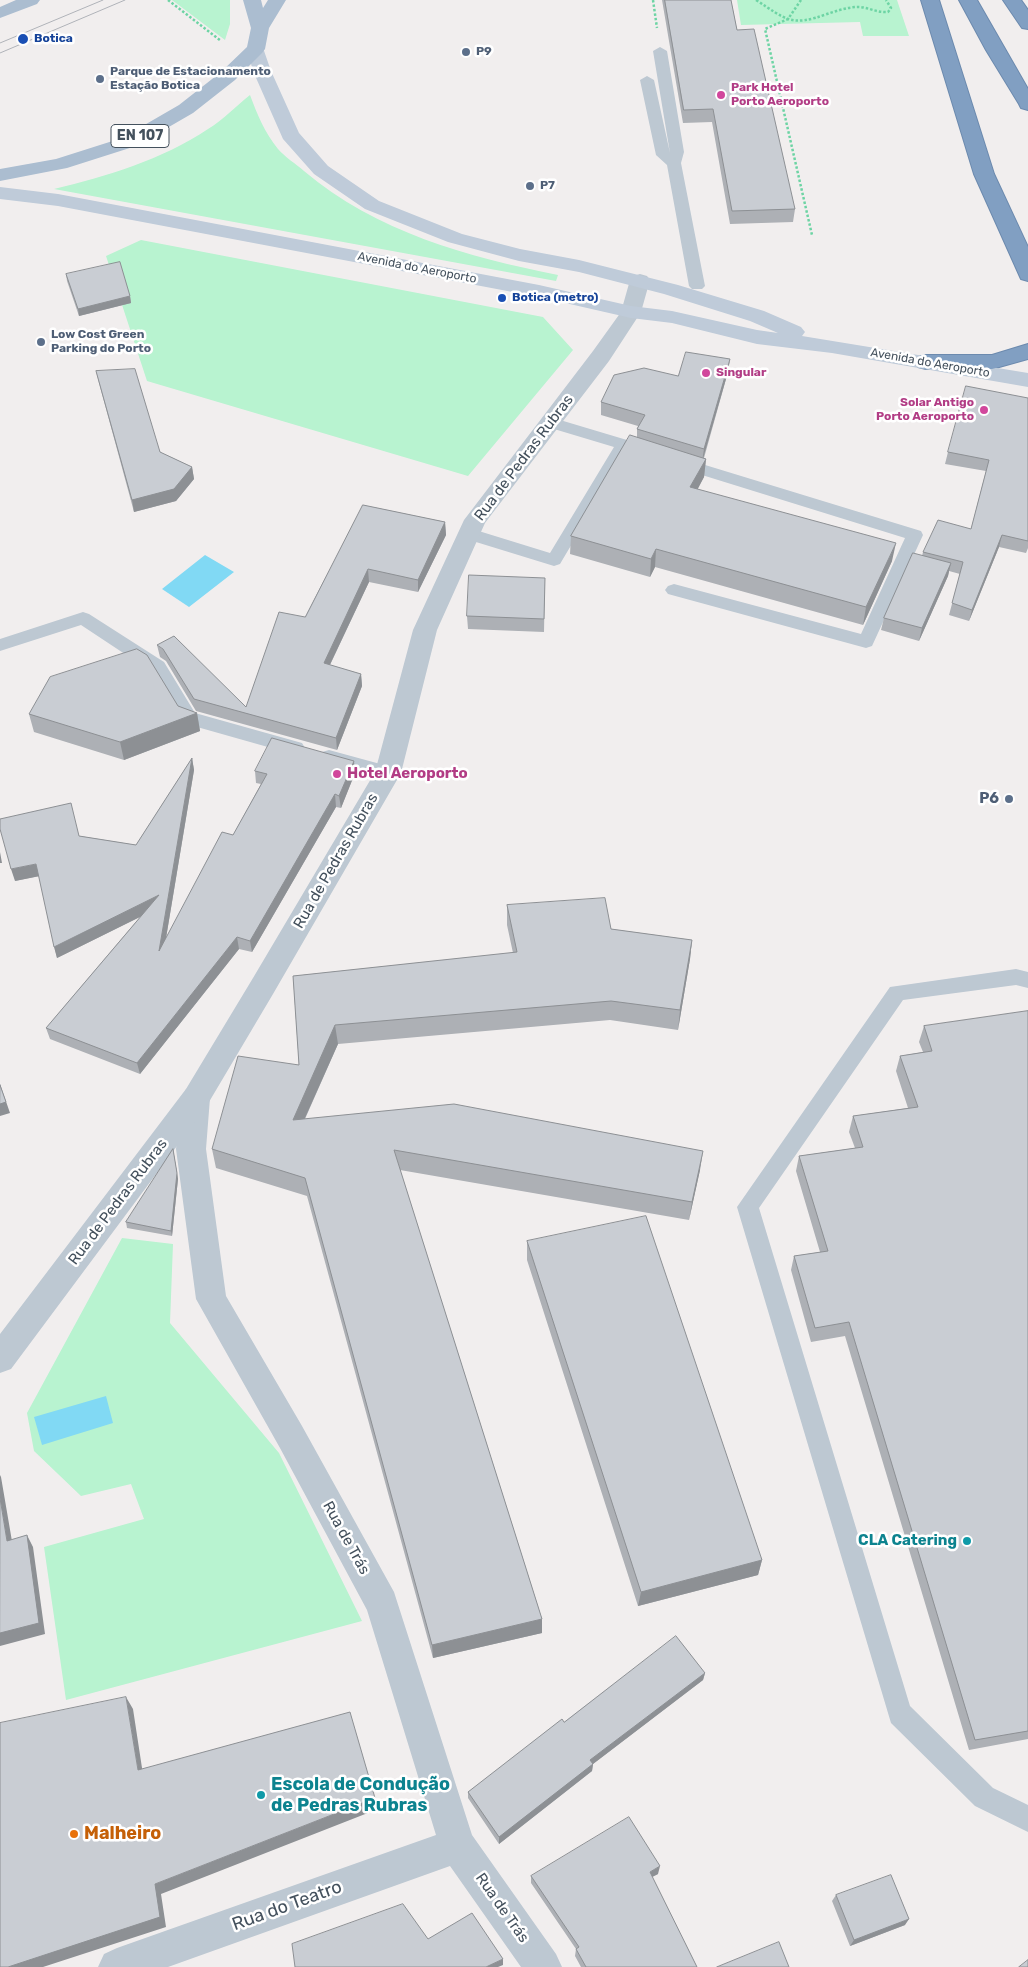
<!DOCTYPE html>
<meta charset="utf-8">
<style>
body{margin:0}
canvas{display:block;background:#f1eeee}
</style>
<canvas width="1028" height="1967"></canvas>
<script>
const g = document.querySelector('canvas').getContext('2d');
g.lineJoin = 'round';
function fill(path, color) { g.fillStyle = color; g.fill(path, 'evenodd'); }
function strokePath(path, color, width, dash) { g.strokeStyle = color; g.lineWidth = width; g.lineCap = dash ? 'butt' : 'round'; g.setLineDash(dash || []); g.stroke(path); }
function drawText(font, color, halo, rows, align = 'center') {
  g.font = font + ' Rubik,sans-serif'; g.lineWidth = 5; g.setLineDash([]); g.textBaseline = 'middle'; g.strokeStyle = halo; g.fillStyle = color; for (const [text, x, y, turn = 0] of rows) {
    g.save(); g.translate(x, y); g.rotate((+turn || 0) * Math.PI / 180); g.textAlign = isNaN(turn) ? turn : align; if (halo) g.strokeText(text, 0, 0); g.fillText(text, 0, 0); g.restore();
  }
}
const green = new Path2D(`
 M172,0H230V24L225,40Z
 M737,0H897L909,36H863L860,22L741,25Z
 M250,95C257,114 265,133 278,149C285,157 296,164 304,171C376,232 468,257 558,275L556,281L54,189C108,176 161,160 208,129C223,120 236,106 250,95Z
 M141,240L543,317L573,350L468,476L147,381L106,256Z
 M122,1238L173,1244L170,1323L279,1453L362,1621L66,1700L44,1547L144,1519L131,1484L81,1496L34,1451L27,1413Z`);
const water = new Path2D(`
 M205,555L234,572L189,607L162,589Z
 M106,1396L113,1423L42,1445L34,1417Z`);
const path = new Path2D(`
 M168,0L221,41
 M653,0L657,28
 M756,0C787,20 791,27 827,14C836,11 848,7 858,7C868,7 877,13 888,12L891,8L886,0
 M801,0L788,19L765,29L812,235`);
const service = new Path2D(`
 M660,47L667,51L684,152L681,163L705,286L702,289H692L689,286L667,165L656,155L640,80L647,76L654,80L670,153L653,51Z
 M550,417L657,449L659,453L657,457L651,458L627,451L560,564L554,566L463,538L461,534L463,530L469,528L550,553L614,447L544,426L542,422L544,418Z
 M679,457L921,531L923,535L872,646L866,648L668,594L665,590L668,586L674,584L861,634L905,538L673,466L671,462L673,458Z
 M83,612L89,614L164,662L195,713L302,743L305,748L302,753L296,755L183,723L152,672L81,625L0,651V639Z
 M329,750L395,768L397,773L395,778L388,780L322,762L320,757L322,752Z
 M1016,969L1028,972V988L1016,985L903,1000L759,1208L910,1706L993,1788L1028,1805V1832L975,1806L891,1723L737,1207L890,987Z`);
const minor = new Path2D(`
 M196,1086L206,1089L210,1098L206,1149L226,1296L302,1426L394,1592L472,1835L556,1954L562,1967H521L450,1866L168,1967H98L104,1954L117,1948L436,1835L367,1610L280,1448L196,1299L176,1149L182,1098L186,1089Z`);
const tertiary = new Path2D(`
 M640,274L647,276L650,280L641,312L609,361L485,523L437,630L401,773L273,994L206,1107L11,1369L0,1373V1334L186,1089L253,978L375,772L413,630L464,520L593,351L621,312L630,280L633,276Z`);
const secondary = new Path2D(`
 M256,43L262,45L271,71L299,133L328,166L379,201L462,234L520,249L579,260L678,285L764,311L801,327L805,332L802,336L1028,373V387L832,353L757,344L672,323L631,318L539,297L58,206L0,199V187L58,194L539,285L631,306L672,311L757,330L778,333L750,321L664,294L579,272L519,261L448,242L365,209L314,174L283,139L253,71L247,49L250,45Z`);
const primary = new Path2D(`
 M16,0H40L37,4L0,18V7Z
 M243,0H261L263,8L268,0H286L269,28L265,49L262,53L235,80L193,113L136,146L67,168L0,181V169L56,159L122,138L179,105L221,72L247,47L251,28Z`);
const motorway = new Path2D(`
 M921,0H939L994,174L1028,247V281L1021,279L974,174Z
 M959,0H977L1028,89V110L1021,108L1019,104L986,50Z
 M1003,0H1021L1028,10V29L1022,28Z
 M1028,344V359L992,369H926L918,367L915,362L918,357L926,355H992Z`);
const tram = new Path2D(`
 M0,43L103,0
 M0,53L125,0`);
const wall = new Path2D(`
 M662,0H731L737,30L795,209L793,222L730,224L712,122L683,123Z
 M66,274L130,296L131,303L79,316L67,281Z
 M96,371L160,452L192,467L194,479L176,501L134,512L99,383Z
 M728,372L704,458L706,459L704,477L697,489L892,561L863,625L655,567L650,577L570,554L571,536L637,437V429L638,426L601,415V402L678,376Z
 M1028,398V548L1026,553L999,547L969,621L949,615L960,574L949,571L948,576L919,641L881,630L884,618L922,556L923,552L971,529L986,471L945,464L948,452Z
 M363,505L445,522L446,535L418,592L369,582L330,665L361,674L362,686L337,750L196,711L166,661L160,657L157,645L246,707L305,617Z
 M545,578L544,632L468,629L467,616Z
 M178,706L197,713L200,731L124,760L34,732L29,714Z
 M192,758L194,770L166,938L233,835L261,784L256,783L255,771L355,773L341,808L336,807L252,952L239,949L140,1074L50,1039L46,1028L140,917L57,958L39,876L15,881L80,836L136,845Z
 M507,905L611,929L692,940L690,959L678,1030L610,1020L338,1044L305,1119L700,1170L689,1220L400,1170L542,1619V1633L433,1658L307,1196L216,1168L212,1149L299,1065L293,976L513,953L507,925Z
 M1028,1011V1739L969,1750L845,1336L811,1342L791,1270L794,1256L820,1252L796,1171L799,1156L855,1148L849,1132L853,1116L908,1108L896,1071L900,1056L923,1052L919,1042L924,1026Z
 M173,1149L178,1179L172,1236L127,1228L126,1222Z
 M527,1241L762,1560L758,1575L638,1606L527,1260Z
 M705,1673L703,1680L593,1764L592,1771L499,1844L468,1798V1792L564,1722Z
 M658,1874L652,1877L697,1967H581L575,1956L576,1949L531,1883V1876Z
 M836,1895L905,1925L850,1946L832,1901Z`);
const shadedWall = new Path2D(`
 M130,296L131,303L79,316L78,309Z
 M730,359L728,372L702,462L704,449Z
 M706,459L704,477L689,506L690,487Z
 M192,467L194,479L176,501L134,512L132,500Z
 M445,522L446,535L418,592V580Z
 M1002,535L999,547L969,621L972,610Z
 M896,543L892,561L863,625L866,607Z
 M656,549L655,567L650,577L651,559Z
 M951,563L948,576L919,641L922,628Z
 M368,569L369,582L325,675L324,663Z
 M361,674L362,686L337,750L336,738Z
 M197,713L200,731L124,760L120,742Z
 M192,758L194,770L162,962L159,951Z
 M354,761L355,773L341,808L339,796Z
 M335,794L336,807L252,952L250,941Z
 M0,852L2,863H0Z
 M36,864L40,876L15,881L11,869Z
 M159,895L162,906L57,958L54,947Z
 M237,937L239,949L140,1074L137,1063Z
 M692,940L690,959L678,1030L680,1010Z
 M335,1025L338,1044L296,1138L293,1120Z
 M0,1084L10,1113L0,1116Z
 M173,1149L178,1179L172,1236L171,1231Z
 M703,1151L700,1170L689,1220L692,1202Z
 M0,1475L1,1477L14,1553L7,1541L0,1498Z
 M27,1535L33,1547L45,1634L0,1646V1633Z
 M762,1560L758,1575L638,1606L641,1592Z
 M542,1619V1633L433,1658L432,1645Z
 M705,1673L703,1680L593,1764L592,1771L499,1844V1837L590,1760Z
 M126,1697L133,1709L144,1781L138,1770Z
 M375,1798L378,1809L161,1894L166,1927L43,1967H8L155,1884Z
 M660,1866L658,1874L648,1879L650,1872Z
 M909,1919L905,1925L850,1946L854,1940Z
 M503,1959V1965L498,1967H486Z`);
const building = new Path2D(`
 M665,0H731L737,30L754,29L795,209L732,211L713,109L684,110Z
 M120,262L130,296L78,309L66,274Z
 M686,352L730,359L704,449L637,429L645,415L601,402L614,375L644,368L678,376Z
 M135,369L160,452L192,467L174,489L132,500L96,371Z
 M966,386L1028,398V541L1002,535L972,610L952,603L963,562L923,552L938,520L971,529L989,460L948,452Z
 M630,435L706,459L690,487L896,543L866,607L656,549L651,559L571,536Z
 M363,505L445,522L418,580L368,569L324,663L361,674L336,738L194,699L163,649L157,645L174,636L246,707L279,612L305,617Z
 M913,553L951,563L922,628L884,618Z
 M469,575L545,578L544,619L467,616Z
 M137,649L147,655L178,706L197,713L120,742L29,714L50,677Z
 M272,738L354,761L339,796L335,794L250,941L237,937L137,1063L46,1028L159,895L54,947L36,864L11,869L0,829V819L71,803L79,836L136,845L192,758L159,951L222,832L233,835L267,774L255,771Z
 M605,898L611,929L692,940L680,1010L611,1001L335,1025L293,1120L454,1104L703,1151L692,1202L394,1150L542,1619L432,1645L305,1178L212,1149L238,1056L299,1065L293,976L517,952L507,905Z
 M1028,1011V1731L975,1740L849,1322L815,1328L794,1256L828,1251L799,1156L863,1147L853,1116L918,1107L900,1056L932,1051L924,1026Z
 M0,1085L6,1102L0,1104Z
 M173,1149L177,1173L171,1231L126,1222Z
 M646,1216L762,1560L641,1592L527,1241Z
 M0,1498L7,1541L27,1535L39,1623L0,1633Z
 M676,1636L705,1673L590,1760L593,1764L499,1837L468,1792L562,1719L564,1722Z
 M126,1697L138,1770L350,1712L375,1798L155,1884L160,1917L8,1967H0V1723Z
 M629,1817L660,1866L650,1872L697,1967H586L576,1949L579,1947L531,1876Z
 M891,1875L909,1919L854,1940L836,1895Z
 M403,1904L428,1939L472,1913L503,1959L486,1967H295L292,1944Z
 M779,1942L789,1967H717Z
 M1028,1960V1967H1019Z`);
const markers = [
 [23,39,6,"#1a4fb4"],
 [466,52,5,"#5c6f8a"],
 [100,79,5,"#5c6f8a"],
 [721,95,5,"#d1479c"],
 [530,186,5,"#5c6f8a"],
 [502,298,5,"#1a4fb4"],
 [41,342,5,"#5c6f8a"],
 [706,373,5,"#d1479c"],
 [984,410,5,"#d1479c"],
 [337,774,5,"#d1479c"],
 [1009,799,5,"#5c6f8a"],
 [967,1541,5,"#0f9aa8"],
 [261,1795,5,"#0f9aa8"],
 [74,1834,5,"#e8710a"]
];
const farTransitnames = [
 ["Botica",34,39],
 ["Botica (metro)",512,298]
];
const farServicenames = [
 ["P9",476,52],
 ["Parque de Estacionamento",110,72],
 ["Estação Botica",110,86],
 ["P7",540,186],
 ["Low Cost Green",51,335],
 ["Parking do Porto",51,349]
];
const farHotelnames = [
 ["Park Hotel",731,88],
 ["Porto Aeroporto",731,102],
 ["Singular",716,373],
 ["Solar Antigo",974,403,"right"],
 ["Porto Aeroporto",974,417,"right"]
];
const farStreetnames = [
 ["Avenida do Aeroporto",417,268,11],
 ["Avenida do Aeroporto",930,363,10]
];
const shields = [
 [140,136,58]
];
const shieldNames = [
 ["EN 107",140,136]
];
const streetNames = [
 ["Rua de Pedras Rubras",524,458,-53],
 ["Rua de Pedras Rubras",336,861,-60],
 ["Rua de Pedras Rubras",118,1202,-53],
 ["Rua de Trás",346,1538,61],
 ["Rua de Trás",502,1908,55]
];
const hotelNames = [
 ["Hotel Aeroporto",347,774]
];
const serviceNames = [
 ["P6",999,799]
];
const cultureNames = [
 ["CLA Catering",957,1541]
];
const nearCulturenames = [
 ["Escola de Condução",271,1785],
 ["de Pedras Rubras",271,1806]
];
const nearFoodnames = [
 ["Malheiro",84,1834]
];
const nearStreetnames = [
 ["Rua do Teatro",287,1906,-20]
];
fill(green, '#b8f3d0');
fill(water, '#81d9f4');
strokePath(motorway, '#6c8aae', 2);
strokePath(path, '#6dd4a4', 2.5, [2.5, 2]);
fill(service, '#bdc8d2');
fill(minor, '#bdc8d2');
fill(tertiary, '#bdc8d2');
fill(secondary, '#bfcbd9');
fill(primary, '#abbdd0');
fill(motorway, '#819fc2');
strokePath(tram, '#b0b3b9', 1);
fill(wall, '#adb0b5');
fill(shadedWall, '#8d9094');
fill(building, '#c9cdd3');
strokePath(building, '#8d9094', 1);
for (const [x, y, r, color] of markers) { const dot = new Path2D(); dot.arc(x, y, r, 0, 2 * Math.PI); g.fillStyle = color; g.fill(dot); strokePath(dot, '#fff', 2); }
drawText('bold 12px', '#164399', '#fff', farTransitnames, 'left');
drawText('bold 12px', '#4e5e75', '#fff', farServicenames, 'left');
drawText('bold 12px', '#b23c85', '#fff', farHotelnames, 'left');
drawText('12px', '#44515d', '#fff', farStreetnames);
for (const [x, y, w] of shields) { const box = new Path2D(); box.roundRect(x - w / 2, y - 11.5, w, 23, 4); g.fillStyle = '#fff'; g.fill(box); strokePath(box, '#44515d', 1); }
drawText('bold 14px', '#44515d', null, shieldNames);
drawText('15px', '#44515d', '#fff', streetNames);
drawText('bold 15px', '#b23c85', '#fff', hotelNames, 'left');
drawText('bold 15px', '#4e5e75', '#fff', serviceNames, 'right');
drawText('bold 15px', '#0d838f', '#fff', cultureNames, 'right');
drawText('bold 18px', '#0d838f', '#fff', nearCulturenames, 'left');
drawText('bold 18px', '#c56008', '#fff', nearFoodnames, 'left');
drawText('18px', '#44515d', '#fff', nearStreetnames);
</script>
